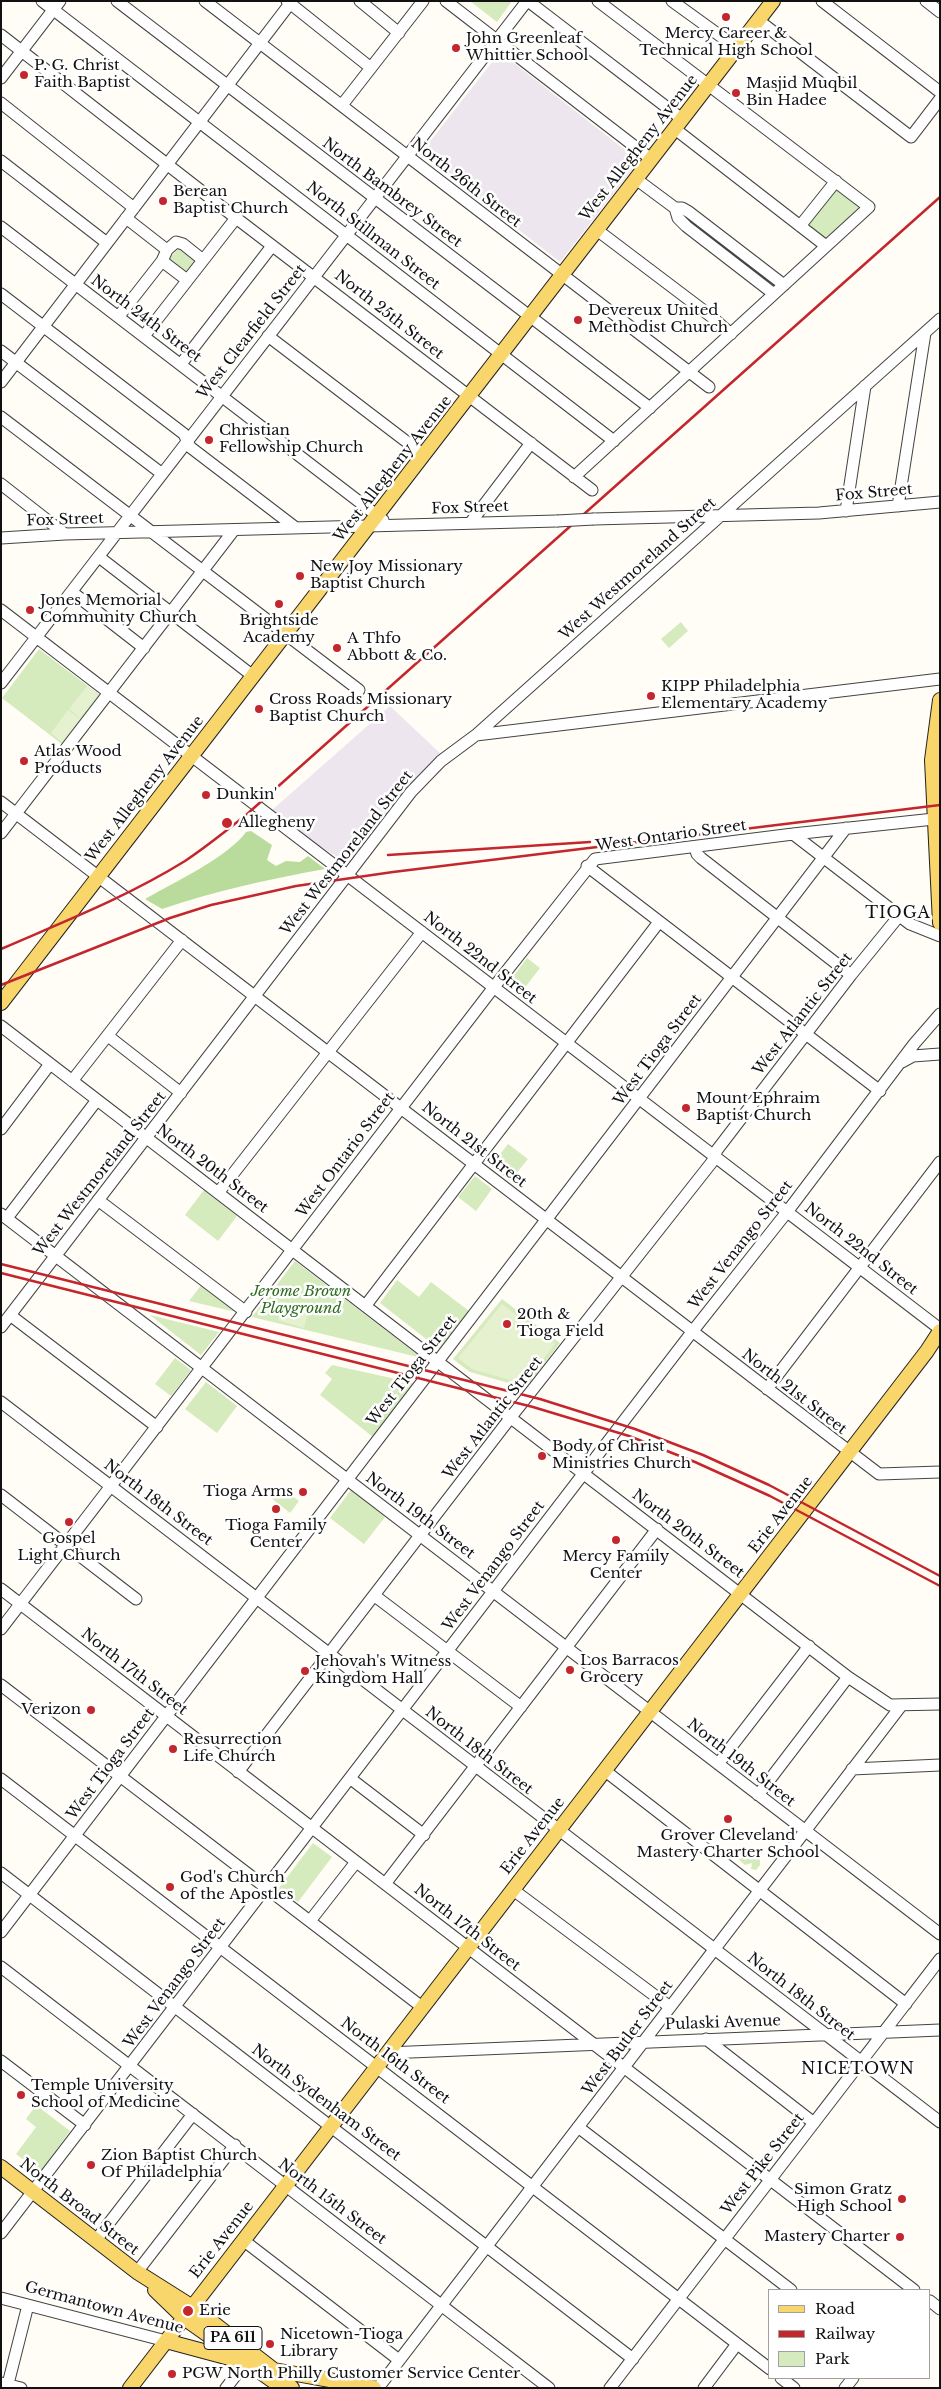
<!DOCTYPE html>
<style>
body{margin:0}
#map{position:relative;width:941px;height:2389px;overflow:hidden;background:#fffdf5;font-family:"Libre Baskerville",serif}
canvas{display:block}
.frame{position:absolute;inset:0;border:2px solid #111;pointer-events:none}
.legend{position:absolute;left:768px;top:2289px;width:162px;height:90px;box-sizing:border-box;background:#fff;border:1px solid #a0a0a0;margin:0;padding:6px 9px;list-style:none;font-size:15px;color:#111}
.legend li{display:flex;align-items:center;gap:10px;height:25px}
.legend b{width:25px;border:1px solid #a0a0a0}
</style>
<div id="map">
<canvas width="941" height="2389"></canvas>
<div class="frame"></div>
<ul class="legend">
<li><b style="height:6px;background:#f9d66b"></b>Road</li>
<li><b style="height:6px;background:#c4262e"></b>Railway</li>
<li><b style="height:14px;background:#d5ebbd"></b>Park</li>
</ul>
</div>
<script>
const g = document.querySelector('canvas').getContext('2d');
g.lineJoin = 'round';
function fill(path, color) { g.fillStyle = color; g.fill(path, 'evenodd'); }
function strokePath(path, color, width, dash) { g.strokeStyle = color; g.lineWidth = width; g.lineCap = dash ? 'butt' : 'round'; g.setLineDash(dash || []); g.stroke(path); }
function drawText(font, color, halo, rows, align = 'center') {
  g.font = font + ' "Libre Baskerville",serif'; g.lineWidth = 5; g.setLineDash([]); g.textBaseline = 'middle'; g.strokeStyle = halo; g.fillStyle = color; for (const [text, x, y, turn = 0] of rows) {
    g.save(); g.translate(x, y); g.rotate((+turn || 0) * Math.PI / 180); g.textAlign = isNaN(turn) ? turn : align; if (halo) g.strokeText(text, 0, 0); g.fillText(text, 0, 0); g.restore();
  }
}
const industrial = new Path2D(`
 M500,52L639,161L560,262L421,153Z
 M390,706L441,754L348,863L307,839L272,810Z`);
const green = new Path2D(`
 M470,1H512L497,22Z
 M837,188L863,208L827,242L807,226Z
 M180,247L198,260L187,275L168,260Z
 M681,622L688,631L669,648L661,639Z
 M39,649L101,696L63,745L2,698Z
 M527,958L540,968L520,994L507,985Z
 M508,1144L528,1159L510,1181L491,1166Z
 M475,1176L492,1189L476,1211L458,1197Z
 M204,1190L237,1216L218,1241L185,1215Z
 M295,1261L422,1358L252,1317Z
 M397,1280L419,1297L431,1282L469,1311L439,1349L380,1303Z
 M202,1284L236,1312L189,1301Z
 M502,1299L560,1343L526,1388L470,1372L453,1359Z
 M150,1315L219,1332L201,1355Z
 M175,1358L191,1370L171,1396L155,1384Z
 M332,1365L414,1383L373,1437L320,1395L332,1379L325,1373Z
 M206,1382L237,1406L217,1433L185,1409Z
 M279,1486L299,1501L290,1513L270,1497Z
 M351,1490L385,1517L364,1544L330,1518Z
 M313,1843L332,1857L298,1902L279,1888Z
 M743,1847L750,1854L760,1857V1865L756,1870L751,1869L752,1863L745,1865L738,1859L739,1850Z
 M36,2105L70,2131L40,2172L16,2154L36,2127L26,2119Z`);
const forest = new Path2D(`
 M251,831L272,845L267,860L276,866L286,861L300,862L308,856L325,869C270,879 215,891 162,909L145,899C173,883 228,857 246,832Z`);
const pitch = new Path2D(`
 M87,686L98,695L80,718L69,709Z
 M68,710L80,719L62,742L51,733Z
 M502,1304L555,1344L524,1384L472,1369L458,1358Z
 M283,1305L308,1313L304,1328L278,1320Z`);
const minor = new Path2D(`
 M42,1L614,441
 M117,1L650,408
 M205,1L709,387
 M287,1L371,68
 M360,1L399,33
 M446,1L651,159
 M528,1L682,119
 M672,1L737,48
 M822,1L940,92
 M926,1L940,12
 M758,20L911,137L940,99
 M1,35L236,218L592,490
 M1,78L60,1
 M1,103L134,208
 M342,105L423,1
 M675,129L826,246
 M1,161L107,243
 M636,179L675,208L678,218L686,226L774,294
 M675,208H682L689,212L784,285
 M126,218L167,250
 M800,226L836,181
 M1,227L383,520
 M597,230L712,317L731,334
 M162,261L187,280
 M1,294L184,434L190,447L296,528
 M119,316L162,261L167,250L176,242L183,244L203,260
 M144,336L236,218
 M268,336L424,455
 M1,351L161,473
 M181,364L272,246
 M1,382L292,1
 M1,417L359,690
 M574,477L869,207L598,1
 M1,484L65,534
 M898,506L925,333
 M846,511L865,386
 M594,519L819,513L940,502
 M471,522L531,443
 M1,538L65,534L557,521
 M99,557L253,676
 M72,592L144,648
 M1,610L940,1329
 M1,683L527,1
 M476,735L940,679
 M1,802L879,1474L940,1472
 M1,833L234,530
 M793,834L910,924L940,936
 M695,847L697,854L701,858L851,975
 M587,866L880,1091
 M1,1026L848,1677L890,1705L940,1704
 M108,1036L181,1093
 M902,1062L913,1056L940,1054
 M72,1081L182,940
 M1,1129L50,1064
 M218,1193L422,932
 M98,1200L246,1312
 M1,1214L940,1934
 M7,1218L97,1100
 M366,1305L659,922
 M10,1315L157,1427
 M1,1327L411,792L441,761L476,735L940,319
 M767,1389L940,1162
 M1,1402L940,2122
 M1,1495L136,1599
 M1,1589L914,2290
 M375,1596L521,1707
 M1,1629L494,987L595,859L793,834L934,819
 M1,1685L422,2007
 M718,1764L809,1646
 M852,1769L940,1765
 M604,1770L906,2004
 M238,1772L511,1417L712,1162L717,1150L851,975L899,916
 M1,1779L770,2369
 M351,1779L424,1835
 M758,1795L848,1677
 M1,1873L633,2359
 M385,1884L657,1529
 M512,1889L670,2007
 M310,1921L356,1862
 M1,1932L846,828
 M1,1967L549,2388
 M706,2039L814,2123
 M387,2053L940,2030
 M1,2061L85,2125
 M578,2127L791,2290
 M1,2233L692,1332L787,1212L914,1044L940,1014
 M96,2240L193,2114
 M243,2240L399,2360
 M137,2272L235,2145
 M1,2298L166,2341
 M930,2301L940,2309
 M781,2378L794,2388
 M1,2383L21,2388
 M8,2384L28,2305
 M226,2388L246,2362
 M378,2388L901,1706
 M610,2388L940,1959
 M704,2388L737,2344
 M845,2388L853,2378`);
const major = new Path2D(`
 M940,700L932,760L940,923
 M1,1003L773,1
 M1,2167L137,2272L194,2308L274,2370L292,2388
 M155,2290L184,2318L283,2388
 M166,2341L274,2370L374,2388
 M130,2388L927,1351L940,1331`);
const rail = new Path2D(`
 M388,855L590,842
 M1,949C63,922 127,897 185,861C206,847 226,831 246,815L940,197
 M1,985L170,918L211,905L296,886L393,872L940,805
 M1,1264L540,1399L635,1429L703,1455L769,1485L940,1576
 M1,1273L533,1407L629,1436L695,1462L770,1496L940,1586`);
const minorBridge = new Path2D(`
 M557,521L594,519`);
const markers = [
 [726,17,5,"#c4262e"],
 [456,48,5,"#c4262e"],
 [24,75,5,"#c4262e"],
 [736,93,5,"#c4262e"],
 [163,201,5,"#c4262e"],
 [578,320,5,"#c4262e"],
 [209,440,5,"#c4262e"],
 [300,576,5,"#c4262e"],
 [279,604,5,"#c4262e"],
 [30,610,5,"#c4262e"],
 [337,648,5,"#c4262e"],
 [651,696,5,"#c4262e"],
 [259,709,5,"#c4262e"],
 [24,761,5,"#c4262e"],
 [206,795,5,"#c4262e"],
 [227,823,6,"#c4262e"],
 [686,1108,5,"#c4262e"],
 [507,1324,5,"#c4262e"],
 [542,1456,5,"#c4262e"],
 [303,1492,5,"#c4262e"],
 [276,1509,5,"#c4262e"],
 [69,1522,5,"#c4262e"],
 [616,1540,5,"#c4262e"],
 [570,1670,5,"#c4262e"],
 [305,1671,5,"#c4262e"],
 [91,1710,5,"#c4262e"],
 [173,1749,5,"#c4262e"],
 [728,1819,5,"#c4262e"],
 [170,1887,5,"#c4262e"],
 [21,2095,5,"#c4262e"],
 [91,2165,5,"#c4262e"],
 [902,2199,5,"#c4262e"],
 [900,2237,5,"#c4262e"],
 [188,2311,6,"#c4262e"],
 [270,2344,5,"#c4262e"],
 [172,2374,5,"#c4262e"]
];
const shields = [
 [233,2338,58]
];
const shieldNames = [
 ["PA 611",233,2338]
];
const poiNames = [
 ["Mercy Career &",726,34,"center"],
 ["Technical High School",726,51,"center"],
 ["John Greenleaf",466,39],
 ["Whittier School",466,56],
 ["P. G. Christ",34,66],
 ["Faith Baptist",34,83],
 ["Masjid Muqbil",746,84],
 ["Bin Hadee",746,101],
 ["Berean",173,192],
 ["Baptist Church",173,209],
 ["Devereux United",588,311],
 ["Methodist Church",588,328],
 ["Christian",219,431],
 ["Fellowship Church",219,448],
 ["New Joy Missionary",310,567],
 ["Baptist Church",310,584],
 ["Jones Memorial",40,601],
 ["Community Church",40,618],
 ["Brightside",279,621,"center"],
 ["Academy",279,638,"center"],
 ["A Thfo",347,639],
 ["Abbott & Co.",347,656],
 ["KIPP Philadelphia",661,687],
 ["Elementary Academy",661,704],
 ["Cross Roads Missionary",269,700],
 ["Baptist Church",269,717],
 ["Atlas Wood",34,752],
 ["Products",34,769],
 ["Dunkin'",216,795],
 ["Allegheny",238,823],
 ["Mount Ephraim",696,1099],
 ["Baptist Church",696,1116],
 ["20th &",517,1315],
 ["Tioga Field",517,1332],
 ["Body of Christ",552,1447],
 ["Ministries Church",552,1464],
 ["Tioga Arms",293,1492,"right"],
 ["Tioga Family",276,1526,"center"],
 ["Center",276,1543,"center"],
 ["Gospel",69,1539,"center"],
 ["Light Church",69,1556,"center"],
 ["Mercy Family",616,1557,"center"],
 ["Center",616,1574,"center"],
 ["Los Barracos",580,1661],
 ["Grocery",580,1678],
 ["Jehovah's Witness",315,1662],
 ["Kingdom Hall",315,1679],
 ["Verizon",81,1710,"right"],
 ["Resurrection",183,1740],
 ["Life Church",183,1757],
 ["Grover Cleveland",728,1836,"center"],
 ["Mastery Charter School",728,1853,"center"],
 ["God's Church",180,1878],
 ["of the Apostles",180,1895],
 ["Temple University",31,2086],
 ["School of Medicine",31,2103],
 ["Zion Baptist Church",101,2156],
 ["Of Philadelphia",101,2173],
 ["Simon Gratz",892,2190,"right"],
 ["High School",892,2207,"right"],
 ["Mastery Charter",890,2237,"right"],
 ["Erie",199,2311],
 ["Nicetown-Tioga",280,2335],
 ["Library",280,2352],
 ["PGW North Philly Customer Service Center",182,2374]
];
const streetNames = [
 ["West Allegheny Avenue",639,148,-52],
 ["North 26th Street",466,183,38],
 ["North Bambrey Street",392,193,37],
 ["North Stillman Street",373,236,38],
 ["North 25th Street",389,315,38],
 ["North 24th Street",146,319,37],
 ["West Clearfield Street",252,332,-52],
 ["West Allegheny Avenue",393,469,-52],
 ["Fox Street",874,493,-5],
 ["Fox Street",470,508,-2],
 ["Fox Street",65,520,-2],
 ["West Westmoreland Street",638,569,-42],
 ["West Allegheny Avenue",145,789,-52],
 ["West Ontario Street",671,836,-8],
 ["West Westmoreland Street",347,853,-52],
 ["North 22nd Street",480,958,38],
 ["West Atlantic Street",803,1014,-52],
 ["West Tioga Street",658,1050,-53],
 ["North 21st Street",474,1145,38],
 ["West Ontario Street",346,1155,-53],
 ["North 20th Street",212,1169,37],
 ["West Westmoreland Street",100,1174,-52],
 ["West Venango Street",741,1245,-52],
 ["North 22nd Street",861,1249,38],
 ["West Tioga Street",412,1371,-52],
 ["North 21st Street",794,1392,38],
 ["West Atlantic Street",493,1418,-52],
 ["North 18th Street",158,1503,37],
 ["Erie Avenue",781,1515,-52],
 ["North 19th Street",420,1516,37],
 ["North 20th Street",688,1534,37],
 ["West Venango Street",494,1566,-53],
 ["North 17th Street",134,1672,38],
 ["North 18th Street",479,1751,38],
 ["North 19th Street",741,1763,38],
 ["West Tioga Street",111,1764,-53],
 ["Erie Avenue",533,1836,-52],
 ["North 17th Street",467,1928,38],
 ["West Venango Street",175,1983,-53],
 ["North 18th Street",801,1997,38],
 ["Pulaski Avenue",723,2023,-2],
 ["West Butler Street",628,2038,-53],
 ["North 16th Street",395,2061,37],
 ["North Sydenham Street",326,2103,37],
 ["West Pike Street",763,2164,-52],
 ["North 15th Street",332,2202,37],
 ["North Broad Street",79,2207,38],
 ["Erie Avenue",222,2240,-52],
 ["Germantown Avenue",104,2308,15]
];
const parkNames = [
 ["Jerome Brown",301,1292],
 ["Playground",301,1309]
];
const neighbourhoodNames = [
 ["TIOGA",898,913],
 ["NICETOWN",858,2069]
];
fill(industrial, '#eee6ef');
fill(green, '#d5ebbd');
fill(forest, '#b9dc9c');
fill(pitch, '#e6f2cf');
strokePath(minor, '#444', 13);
strokePath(major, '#222', 16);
strokePath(minor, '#fff', 11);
strokePath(major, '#f9d66b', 14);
strokePath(rail, '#c4262e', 2.5);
strokePath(minorBridge, '#444', 13, []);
strokePath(minorBridge, '#fff', 11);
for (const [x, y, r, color] of markers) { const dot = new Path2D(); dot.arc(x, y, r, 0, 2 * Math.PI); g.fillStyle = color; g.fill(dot); strokePath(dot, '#fff', 2); }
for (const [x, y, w] of shields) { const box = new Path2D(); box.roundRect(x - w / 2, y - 11.5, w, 23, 4); g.fillStyle = '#fff'; g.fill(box); strokePath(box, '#111', 1); }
drawText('bold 14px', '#111', null, shieldNames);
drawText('15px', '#111', '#fff', poiNames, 'left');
drawText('15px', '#111', '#fff', streetNames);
drawText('italic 15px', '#2f6b1f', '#fff', parkNames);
g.letterSpacing = '1px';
drawText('16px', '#111', '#fff', neighbourhoodNames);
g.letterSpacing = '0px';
</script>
